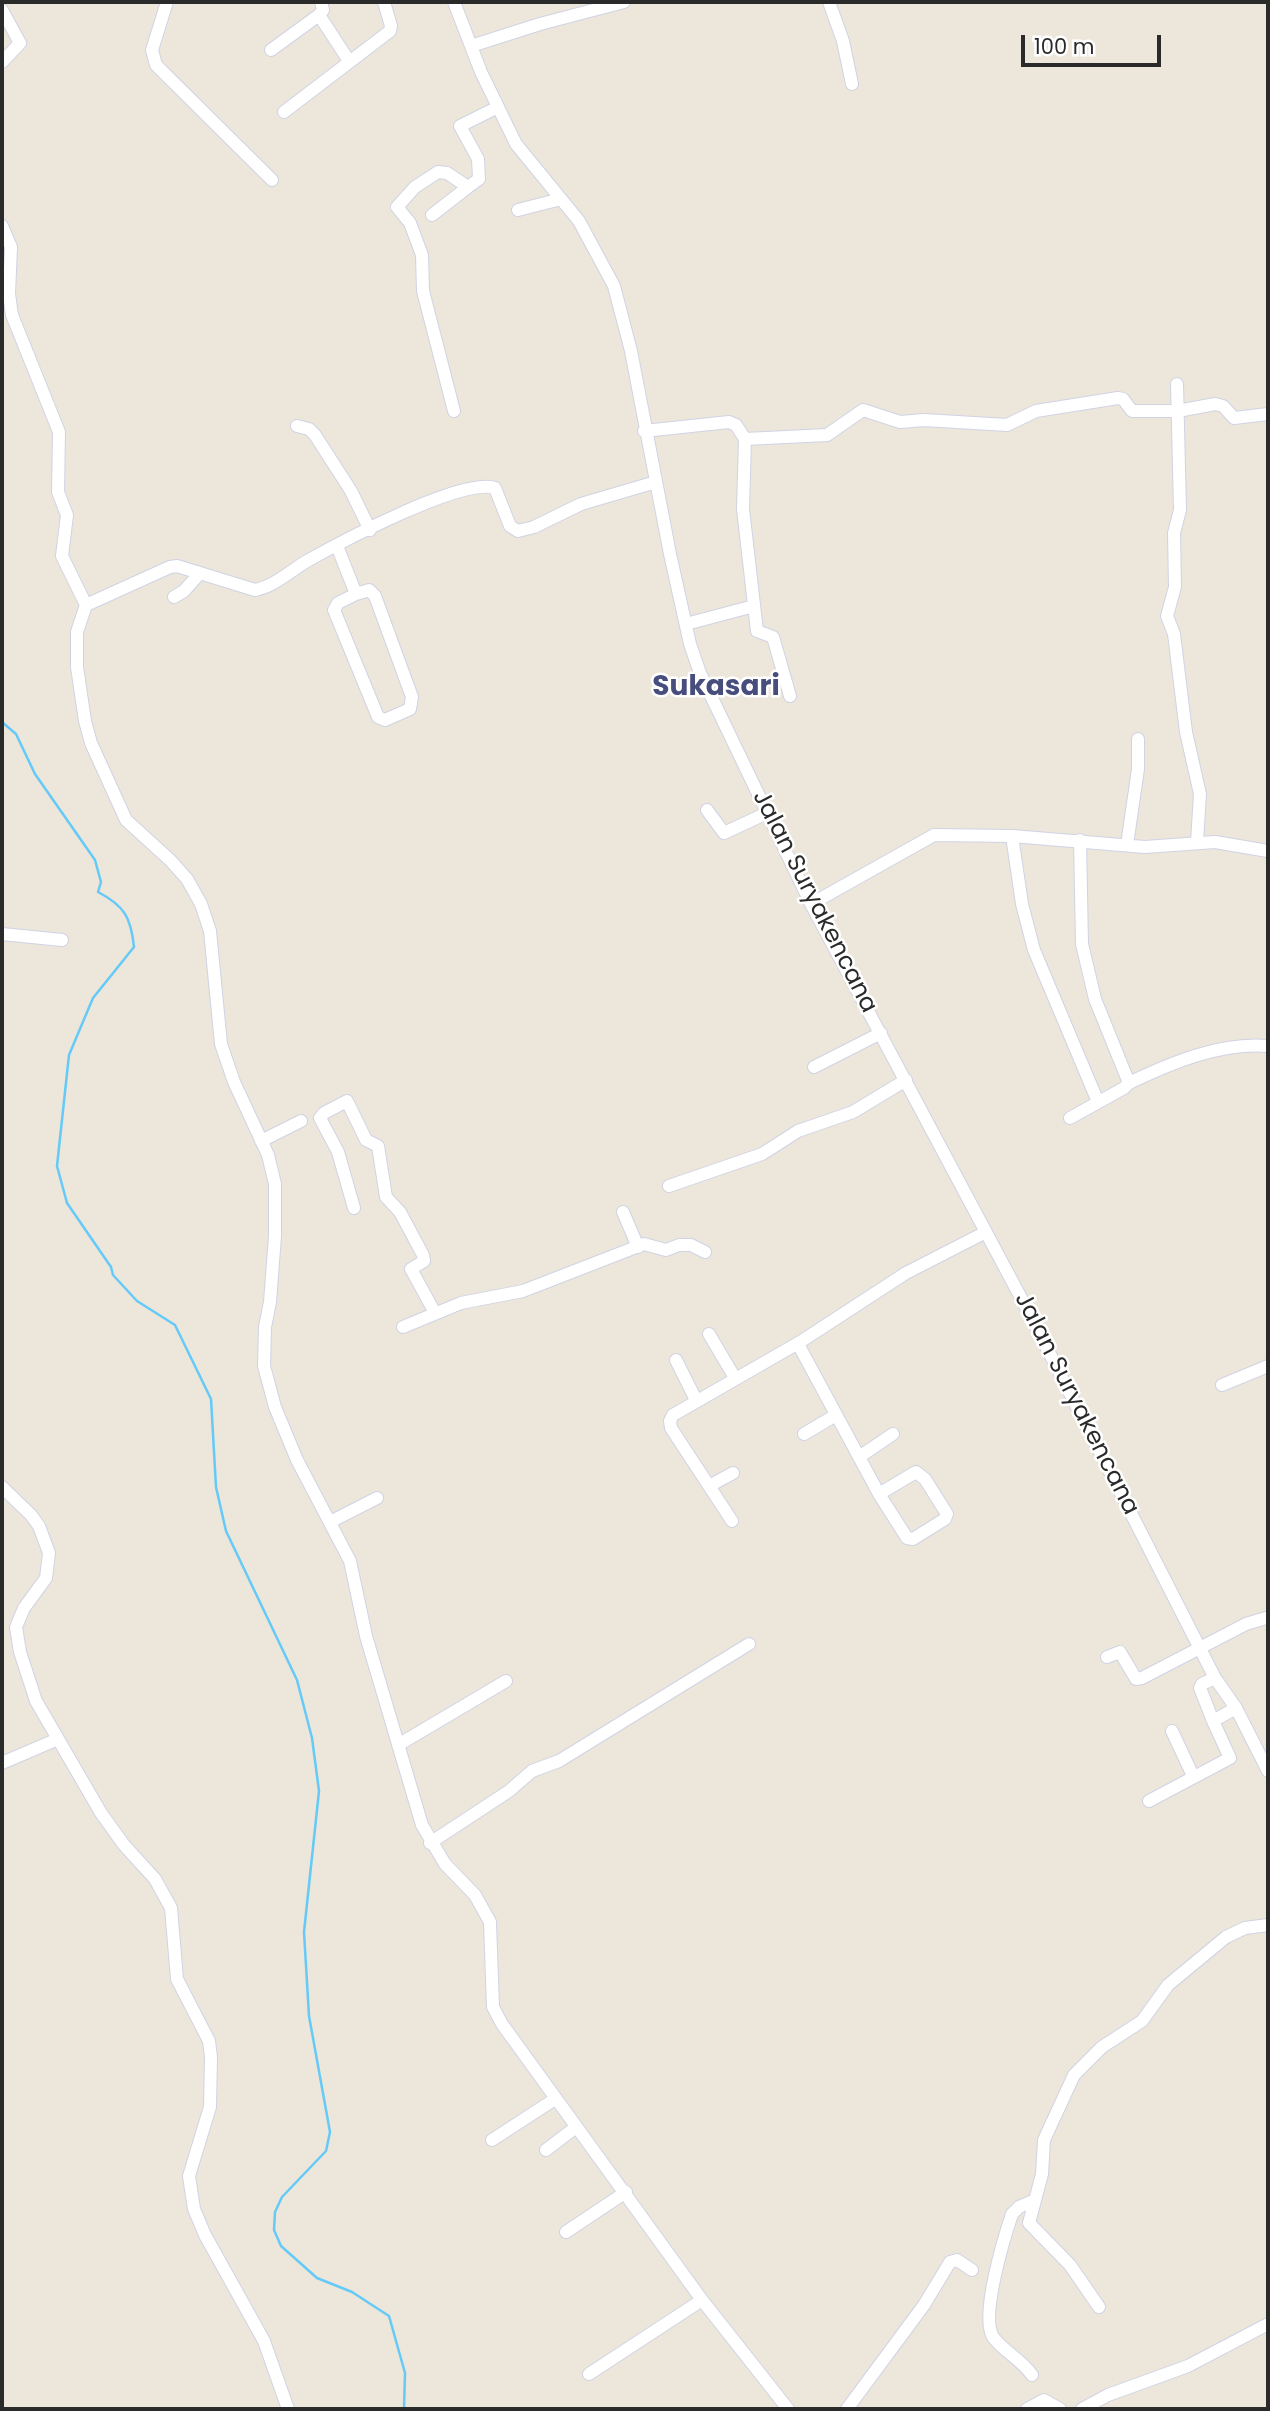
<!DOCTYPE html>
<style>
body{margin:0}
#map{position:relative;width:1270px;height:2411px;overflow:hidden;background:#ede6db;font-family:Poppins,sans-serif}
canvas{display:block}
.frame{position:absolute;inset:0;border:4px solid #2a2a2a;pointer-events:none}
.scale{position:absolute;left:1021px;top:35px;width:140px;height:32px;box-sizing:border-box;border:4px solid #2a2a2a;border-top:0;padding-left:9px;font-size:21px;line-height:24px;white-space:nowrap;color:#2a2a2a;-webkit-text-stroke:5px #fff;paint-order:stroke}
</style>
<div id="map">
<canvas width="1270" height="2411"></canvas>
<div class="frame"></div>
<div class="scale">100 m</div>
</div>
<script>
const g = document.querySelector('canvas').getContext('2d');
g.lineJoin = 'round';
function strokePath(path, color, width, dash) { g.strokeStyle = color; g.lineWidth = width; g.lineCap = dash ? 'butt' : 'round'; g.setLineDash(dash || []); g.stroke(path); }
function drawText(font, color, halo, rows, align = 'center') {
  g.font = font + ' Poppins,sans-serif'; g.lineWidth = 5; g.setLineDash([]); g.textBaseline = 'middle'; g.strokeStyle = halo; g.fillStyle = color; for (const [text, x, y, turn = 0] of rows) {
    g.save(); g.translate(x, y); g.rotate((+turn || 0) * Math.PI / 180); g.textAlign = isNaN(turn) ? turn : align; if (halo) g.strokeText(text, 0, 0); g.fillText(text, 0, 0); g.restore();
  }
}
const stream = new Path2D(`
 M2,722L16,734L35,774L95,860L101,882L98,892C125,906 131,918 134,947L93,998L69,1055L57,1166L67,1203L111,1267L113,1275L137,1301L175,1325L211,1399L216,1487L226,1531L297,1680L312,1738L319,1791L304,1932L309,2016L330,2132L326,2151L282,2197L275,2212L274,2230L281,2246L317,2278L352,2292L389,2316L405,2373L404,2409`);
const minor = new Path2D(`
 M167,2L152,50L156,65L272,180
 M454,2L481,72L516,144L579,221L614,286L631,351L670,554L690,644L700,673L811,904L1028,1311L1215,1678L1236,1708L1268,1771
 M829,2L843,41L852,84
 M2,10L20,43L2,62
 M319,15L349,61
 M471,46L540,24L624,2
 M271,50L319,15L323,10L321,2
 M284,112L390,31L391,26L384,2
 M518,210L561,199
 M432,215L468,187
 M2,226L11,247L9,294L12,315L59,432L58,492L67,515L62,556L86,605
 M1177,384L1180,510L1174,533L1175,587L1167,616L1174,634L1186,732L1200,794L1197,842
 M454,411L423,291L422,255L410,223L397,207L415,187L438,172L447,173L468,187L479,179L478,159L460,126L498,107
 M297,426L309,429L315,435L351,491L370,530
 M644,431L729,422L736,425L745,439L827,435L863,410L900,422L924,420L1007,425L1036,411L1118,398L1123,399L1132,411H1178L1215,404L1223,406L1234,418L1268,414
 M745,439L743,509L757,631L773,637L790,696
 M656,482L581,504L534,527L518,531L510,526L495,488C462,477 339,543 307,561C290,571 275,586 255,590L177,566L170,567L86,605L77,632V667L85,721L91,743L126,820L170,860L187,879L201,904L210,931L221,1044L234,1082L268,1155L275,1184V1236L270,1302L265,1327L264,1366L275,1407L297,1460L350,1561L366,1636L422,1825L445,1864L475,1895L490,1922L493,2007L502,2024L702,2300L788,2409
 M337,546L356,594L369,590L375,596L412,697L410,709L385,720L378,717L334,610L338,603L356,594
 M174,597L184,591L199,574
 M686,624L754,606
 M707,810L724,833L767,813
 M1012,836L1022,904L1034,950L1098,1102
 M1127,845L1138,769V739
 M811,904L934,835L1012,836L1145,847L1215,842L1268,851
 M2,934L62,940
 M814,1067L881,1033
 M1129,1083C1171,1063 1220,1042 1268,1046
 M1070,1118L1124,1088L1129,1083L1095,999L1082,944L1080,840
 M261,1141L301,1121
 M669,1186L762,1154L798,1131L853,1112L906,1080
 M354,1208L338,1152L320,1118L324,1113L347,1101L366,1140L378,1146L386,1197L400,1212L423,1255L424,1261L411,1269L435,1313
 M623,1212L638,1247
 M403,1327L461,1303L523,1291L644,1244L666,1250L679,1245H691L705,1252
 M709,1334L735,1378
 M798,1344L879,1494L907,1538L913,1539L945,1519L947,1514L925,1479L916,1472L879,1494
 M676,1360L696,1400
 M1222,1385L1268,1366
 M804,1434L836,1415
 M859,1457L893,1434
 M709,1486L733,1473
 M2,1487L31,1515L39,1526L49,1553L46,1578L24,1608L16,1627L20,1652L36,1701L101,1813L124,1845L155,1879L171,1908L177,1979L209,2041L211,2057L210,2107L189,2176L194,2209L205,2235L264,2341L288,2409
 M732,1521L671,1428L670,1421L673,1415L800,1342L906,1273L986,1232
 M330,1522L377,1498
 M1107,1657L1120,1652L1136,1679L1142,1678L1246,1624L1266,1618
 M1213,1721L1200,1688L1202,1684L1215,1678
 M1172,1731L1193,1776
 M398,1745L506,1681
 M2,1763L58,1739
 M1149,1801L1230,1758L1213,1721L1236,1708
 M430,1843L509,1791L532,1771L559,1761L749,1644
 M492,2140L555,2099
 M546,2150L576,2127
 M566,2232L626,2192
 M1099,2307L1070,2265L1029,2223L1042,2174L1044,2140L1074,2075L1102,2047L1142,2021L1168,1985L1226,1937L1245,1928L1268,1925
 M589,2374L702,2300
 M1032,2375C1022,2360 1003,2351 993,2337C980,2316 1004,2238 1012,2214L1019,2207L1035,2200
 M847,2409L924,2305L950,2262L957,2260L972,2270
 M1027,2409L1044,2400L1060,2409
 M1082,2409L1108,2395L1188,2366L1268,2324`);
const streetNames = [
 ["Jalan Suryakencana",814,902,63],
 ["Jalan Suryakencana",1076,1404,63]
];
const quarterNames = [
 ["Sukasari",716,688]
];
strokePath(stream, '#65caf8', 2.5);
strokePath(minor, '#d0d3e4', 14);
strokePath(minor, '#fff', 12);
drawText('24px', '#2a2a2a', '#fff', streetNames);
drawText('bold 28px', '#474e7e', '#fff', quarterNames);
</script>
